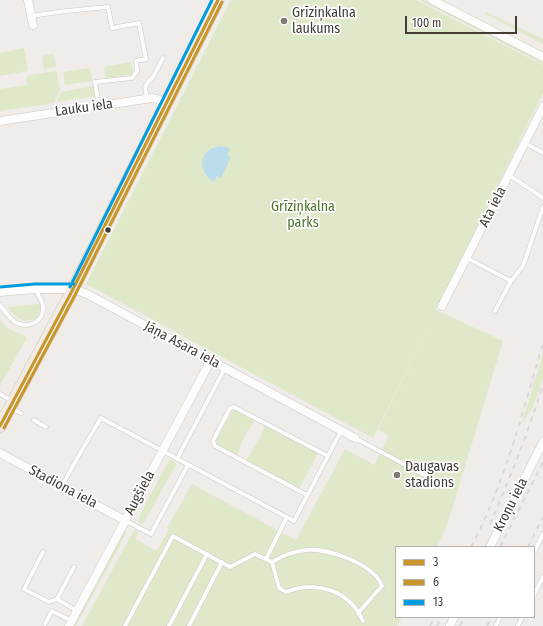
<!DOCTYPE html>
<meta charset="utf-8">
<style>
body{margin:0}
#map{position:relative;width:543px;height:626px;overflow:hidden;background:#efece9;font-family:"Fira Sans Condensed",sans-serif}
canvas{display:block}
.legend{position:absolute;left:395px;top:546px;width:140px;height:72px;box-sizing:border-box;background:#fff;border:1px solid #b4b1af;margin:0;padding:5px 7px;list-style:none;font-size:12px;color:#443d36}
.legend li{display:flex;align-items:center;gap:8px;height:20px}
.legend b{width:20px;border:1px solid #b4b1af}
.scale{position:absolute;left:405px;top:16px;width:112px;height:18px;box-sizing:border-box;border:2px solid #443d36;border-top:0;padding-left:5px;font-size:12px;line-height:14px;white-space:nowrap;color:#443d36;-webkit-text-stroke:3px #fff;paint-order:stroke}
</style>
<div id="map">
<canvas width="543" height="626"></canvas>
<ul class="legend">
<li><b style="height:5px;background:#c8962b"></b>3</li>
<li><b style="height:5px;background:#c8962b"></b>6</li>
<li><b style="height:5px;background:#009de0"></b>13</li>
</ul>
<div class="scale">100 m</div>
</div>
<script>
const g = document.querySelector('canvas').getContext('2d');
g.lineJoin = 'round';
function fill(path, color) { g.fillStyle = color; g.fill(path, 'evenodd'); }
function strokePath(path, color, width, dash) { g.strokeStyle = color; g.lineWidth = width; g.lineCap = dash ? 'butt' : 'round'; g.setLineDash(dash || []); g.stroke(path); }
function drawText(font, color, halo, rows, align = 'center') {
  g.font = font + ' "Fira Sans Condensed",sans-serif'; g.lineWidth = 3.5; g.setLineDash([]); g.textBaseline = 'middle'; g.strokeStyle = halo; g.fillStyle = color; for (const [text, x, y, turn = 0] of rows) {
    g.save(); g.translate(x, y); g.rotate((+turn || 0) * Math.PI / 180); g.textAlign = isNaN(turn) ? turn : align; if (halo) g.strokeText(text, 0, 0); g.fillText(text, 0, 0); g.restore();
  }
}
const green = new Path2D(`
 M231,0H416L543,65V93L436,310L503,341L453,506L445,530L436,547H396V617H402L397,626H82L134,530L138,531L136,539L155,550L158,549L169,529L167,528L192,484L296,540L345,449L374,465L389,436L378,430L428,328L373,438L86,284Z
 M420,0H424L528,54L543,62V64Z
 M486,12L543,39V44L486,14Z
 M24,48L28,71L0,76V53Z
 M54,54L56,66L55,67L44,69L42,56Z
 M131,62L134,74L106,78L104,67Z
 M90,68L92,81L65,85L63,72Z
 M55,71L57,72L60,90L54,103L0,111V89L27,85L26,78L29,75Z
 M94,86L95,96L57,102L61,92Z
 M40,304L41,308L36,318C23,325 15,317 8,307Z
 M0,320C4,325 10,330 16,332C20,335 23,334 27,338L0,385Z
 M543,354V379L533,407L522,423Z
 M233,410H235L255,421L246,433L237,455L217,445L216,441Z
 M265,425L318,453L299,489L246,461L259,440Z
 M169,460L174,461L176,465L143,524L138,522L141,513Z
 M125,531L126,532L125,536L76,626H74Z`);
const water = new Path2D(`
 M219,146L230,148L227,155L231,157L221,178L217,176L214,182C197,172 198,150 219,146Z`);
const lane = new Path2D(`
 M31,16L66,11L108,7L112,28L139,23L146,59L136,61L137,71L132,78L95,82L99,107
 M147,99L145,87L148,82L153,77L163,58
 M525,143L543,153
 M509,175L543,198
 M467,258L511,281L495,311
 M511,281L523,266L543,207
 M0,305C5,311 10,320 17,323C29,329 44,321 43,307C43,301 38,295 36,290
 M0,394L12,401
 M10,408L21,413
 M34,420L46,427
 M355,438L443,485
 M177,459L225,368
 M62,486L79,455L101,418L294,521L341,431
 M307,495L215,446L213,441L230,408L234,407L328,456
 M126,521L151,534L188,465
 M43,552L24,589L49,602L57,599L74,567
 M534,552L543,534
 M266,559L287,517
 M272,562L279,588L286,592C316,580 349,590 363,621
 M534,595L543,577
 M57,599L77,611
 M45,624L52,611L72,621
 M125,626L173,536L230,567L255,554L272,562C282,556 294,551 307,550C328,548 374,564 382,586L358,613
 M169,626L207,554
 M189,626L222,562
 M496,626L500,617
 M518,626L522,617`);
const street = new Path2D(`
 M28,0L33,25
 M432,0L543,57
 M0,121L152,98L157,99L167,103
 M0,292L35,289H74L87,294L355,438
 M442,306L543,107
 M0,453L126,521
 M490,547L543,442
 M69,626L211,360
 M450,626L454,617`);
const primary = new Path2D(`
 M0,426L71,293L218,0`);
const rail = new Path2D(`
 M490,524C510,479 528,432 543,385
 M471,547C505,483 522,413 543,344
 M500,547L543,462
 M528,547L543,517
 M430,626L435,617
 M437,626L442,617
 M460,626L464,617
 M487,626L492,617`);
const bus1 = new Path2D(`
 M0,426L71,293L218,0`);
const bus2 = new Path2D(`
 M4,428L75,295L222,2`);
const bus3 = new Path2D(`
 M0,287L35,284H74
 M70,287L212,0`);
const markers = [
 [284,21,4,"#807a75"],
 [108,230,3.5,"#443d36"],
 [397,475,4,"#807a75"]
];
const poiNames = [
 ["Grīziņkalna",292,13],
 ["laukums",292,29],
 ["Daugavas",405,467],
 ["stadions",405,483]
];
const streetNames = [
 ["Lauku iela",84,108,-8],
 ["Ata iela",493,207,-63],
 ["Jāņa Asara iela",182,345,28],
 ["Stadiona iela",63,487,28],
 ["Augšiela",140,493,-62],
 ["Kroņu iela",511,505,-63]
];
const parkNames = [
 ["Grīziņkalna",303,207],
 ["parks",303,223]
];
fill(green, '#e0e8ca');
fill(water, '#bbddeb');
strokePath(lane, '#ccc8c5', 5);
strokePath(street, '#ccc8c5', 9);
strokePath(primary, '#d0c6b8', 13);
strokePath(lane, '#fdfcfc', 4);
strokePath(street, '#fdfcfc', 8);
strokePath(primary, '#f0ebe4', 12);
strokePath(rail, '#d9d8d8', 2, [5, 5]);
strokePath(bus1, '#c8962b', 3);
strokePath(bus2, '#c8962b', 3);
strokePath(bus3, '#009de0', 3);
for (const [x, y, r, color] of markers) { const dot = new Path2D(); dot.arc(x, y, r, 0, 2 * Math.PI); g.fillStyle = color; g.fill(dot); strokePath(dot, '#fff', 1.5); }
drawText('14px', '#443d36', '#fff', poiNames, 'left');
drawText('14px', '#443d36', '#fff', streetNames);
drawText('14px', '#4f732c', '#fff', parkNames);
</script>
